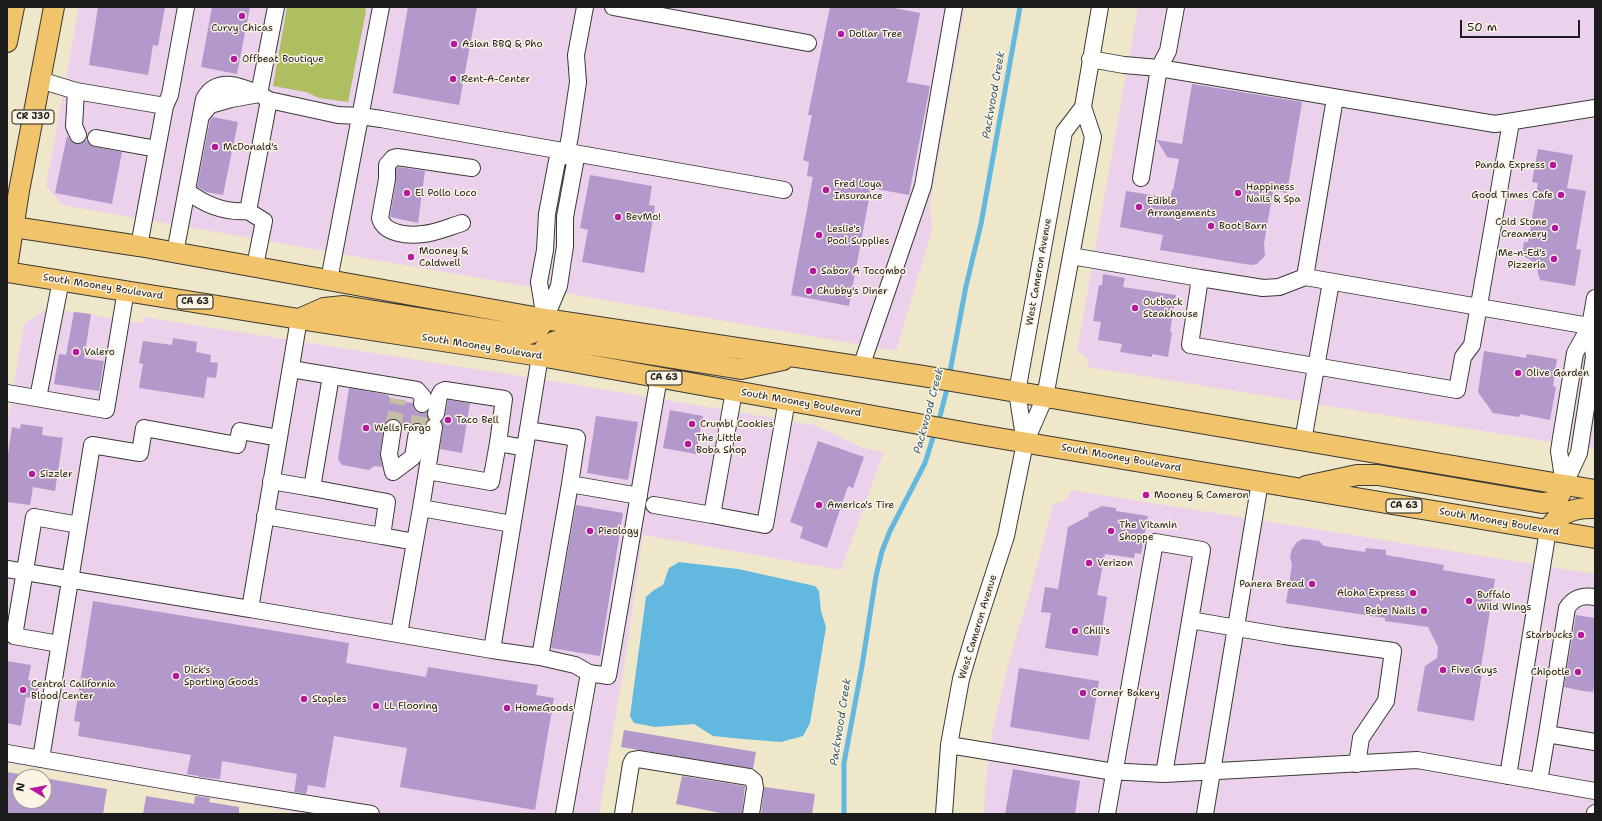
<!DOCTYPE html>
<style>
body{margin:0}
#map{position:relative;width:1602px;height:821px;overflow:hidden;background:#efe7ca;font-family:"Shantell Sans",sans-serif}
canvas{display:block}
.frame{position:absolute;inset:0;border:8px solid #1c1c1c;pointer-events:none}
.north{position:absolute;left:12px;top:769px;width:40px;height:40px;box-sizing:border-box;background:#fcf5e5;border:1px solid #a29e95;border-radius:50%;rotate:280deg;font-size:11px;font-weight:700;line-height:16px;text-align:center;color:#1c1c1c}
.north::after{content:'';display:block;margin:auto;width:14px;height:18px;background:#b5179e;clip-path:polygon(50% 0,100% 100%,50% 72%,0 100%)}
.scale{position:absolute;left:1460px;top:20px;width:120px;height:18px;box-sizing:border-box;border:2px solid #1c1c1c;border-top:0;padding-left:5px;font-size:12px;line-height:14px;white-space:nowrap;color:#1c1c1c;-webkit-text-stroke:3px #fcf5e5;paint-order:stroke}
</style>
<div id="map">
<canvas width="1602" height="821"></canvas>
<div class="frame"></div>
<div class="north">N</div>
<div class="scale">50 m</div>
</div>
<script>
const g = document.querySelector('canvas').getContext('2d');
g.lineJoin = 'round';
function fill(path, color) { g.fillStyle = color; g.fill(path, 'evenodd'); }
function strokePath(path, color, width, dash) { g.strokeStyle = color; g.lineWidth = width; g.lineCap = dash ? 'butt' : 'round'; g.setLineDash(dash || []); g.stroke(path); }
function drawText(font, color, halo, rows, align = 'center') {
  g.font = font + ' "Shantell Sans",sans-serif'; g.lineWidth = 3; g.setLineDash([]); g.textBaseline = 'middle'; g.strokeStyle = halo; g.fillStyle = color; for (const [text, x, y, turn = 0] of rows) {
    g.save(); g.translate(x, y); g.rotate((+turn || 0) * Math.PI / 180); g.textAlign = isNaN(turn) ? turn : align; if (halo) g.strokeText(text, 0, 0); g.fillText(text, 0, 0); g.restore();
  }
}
const built = new Path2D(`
 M79,7H965L930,204L932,230L896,351L62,205L46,186Z
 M1138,7H1595V449L1087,367L1088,361L1084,355L1077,352Z
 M48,308L142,323L143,317L565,383L814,425L863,448L884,452L841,570L643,535L625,660L599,814H305L7,763V427L24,324Z
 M1071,490L1595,574V814H984L985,788L993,728L1009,661L1030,592L1053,504L1062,502L1068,497Z`);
const green = new Path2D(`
 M287,7H365L366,11L348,102L319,98L306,92L273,86Z`);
const water = new Path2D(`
 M679,562L738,569L815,586L819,591L821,611L826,627L810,723L803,736L781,742L743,739L713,736L694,724L655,727L634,723L630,716L646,597L654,590L663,585L669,568Z`);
const stream = new Path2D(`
 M949,377L966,286L981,224L1020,7
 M938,424L948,385
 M844,814V763L862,666L876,576L882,551L890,531L925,463L935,431`);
const building = new Path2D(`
 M98,7H165L158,46L153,45L148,75L89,65Z
 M212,7H250L237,74L201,67Z
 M408,7H477L459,105L393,93Z
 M830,7H889L920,13L907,82L930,86L909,195L871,188L849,306L791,295L813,177L807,176L809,162L803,160L812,115H808Z
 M1192,84L1302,102L1287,193L1273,191L1264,244L1265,256L1257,264L1251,265L1160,250L1163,235L1120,227L1126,191L1170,198L1172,190H1173L1179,159L1167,157L1157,140L1182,144Z
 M213,117L238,122L223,195L206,192L197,187L210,120Z
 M67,136L72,142L77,144L82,143L86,140L90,145L94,147L122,152L112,204L55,193Z
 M1538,149L1573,155L1567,188L1586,191L1576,249L1581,250L1575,286L1540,280L1536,266L1532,261L1522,255L1524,242H1528L1538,183L1532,182Z
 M398,167L425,171L418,223L390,217L396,181V169Z
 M590,175L652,186L649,205L655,206L644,273L582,262L588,230L580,228Z
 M1103,274L1125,278L1123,287L1176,295L1170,332L1172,333L1168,357L1152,354V357L1120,352L1122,344L1098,340L1101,322L1093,321L1099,285H1102Z
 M74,312L91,314L84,358L104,361L99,391L54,384L59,354L66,355Z
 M173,338L197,342L196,352L211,355L210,362L218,363L216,378L207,377L204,398L139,388L143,364L139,363L143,341L172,345Z
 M1484,351L1526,358L1527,354L1557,359L1553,386L1556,387L1550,420L1520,414L1519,417L1493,413L1478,392Z
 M349,388L388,395L391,400L413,403V408L416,412L421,413L427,412L429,420L424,427L418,423H413L408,428L402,427L399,421L394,419L386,422L384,427L380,453L382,467L374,466L369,470L342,465L338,459Z
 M448,400L470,403L462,453L440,449L443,428L441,421L445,416Z
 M670,410L703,416L696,454L663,448Z
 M596,416L638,422L628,480L587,473Z
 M21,424L43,427L42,435L63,438L55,491L33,487L30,505L7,502V461L12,427L20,429Z
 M818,441L864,457L853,488L848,486L827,548L800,538L803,527L790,522Z
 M576,505L623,513L600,656L551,648Z
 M1102,506L1116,508V511L1148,516L1141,554L1135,553L1134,558L1105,554L1097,595L1107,597L1098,656L1045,648L1051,613L1041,612L1045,587L1058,589L1068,527L1089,516L1088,513Z
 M1303,539L1319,541L1324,546L1365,552L1366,548L1386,550V555L1444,565L1443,570L1495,579L1481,667H1483L1474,721L1417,711L1425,666L1437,658L1438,647L1428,627L1385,621V618L1286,603L1292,565L1290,557L1292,549L1297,542Z
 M93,601L349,643L346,663L426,677L428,667L538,685L536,695L554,698L535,810L400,787L407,748L334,736L325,788L308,785L306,794L294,792L297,774L222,761L220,779L199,777V776L187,774L191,755L78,736L80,722L74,721Z
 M1576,615L1595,618V681L1593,692L1583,691L1564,687Z
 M7,661L31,665L28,680L40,682L37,699L26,697L21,726L7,723Z
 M1019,668L1099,681L1089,740L1010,727Z
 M624,730L756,752L753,769L621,747Z
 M1013,769L1080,781L1075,814H1005Z
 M7,772L37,777H20V801H44V778L107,789L103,814H7Z
 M682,776L745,786L742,814H725L676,804Z
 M764,787L815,794L812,814H761Z
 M146,796L194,804L195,796L210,798L209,802L239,807V814H143Z`);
const minorTunnel = new Path2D(`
 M393,428L398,399
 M417,432L422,404`);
const minor = new Path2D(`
 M276,7L259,94L269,100L338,115L361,116L381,119L784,190
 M613,7L808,43
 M1090,59L1124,65L1159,68L1495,124L1595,108
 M40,80L76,91L165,106
 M76,91L74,126L78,135
 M201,116L210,105L231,99L259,94
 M1511,122L1472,345L1463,357L1457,390L1190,345L1200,278L1263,288L1279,287L1305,277L1595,327
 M96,138L157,149
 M1141,178L1159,68L1168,51L1176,7
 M187,191C205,205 225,213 248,211
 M462,223C449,227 436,233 423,234C408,236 384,234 380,218L387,179V165L393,158L397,157L472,168
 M139,246L165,106L170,95L186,7
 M175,253L204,99C217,76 240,86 259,94
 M1071,256L1200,278
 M255,266L264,221L248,211L269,100
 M1305,277L1335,98
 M329,280L381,7
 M545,319L539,282L545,250L547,214L557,161L567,151L570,136L578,82L576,55L585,7
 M545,319L559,286L565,246V217L575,163L567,151
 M861,367L923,186L954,7
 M291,369L417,390L423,397L422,404
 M734,391L712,515L765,525L787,400
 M7,393L106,410L126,290
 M38,398L61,280
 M436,414L439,396L441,392L445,390L504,399L498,443
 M528,430L577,438L570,484L639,496
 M1303,441L1331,282
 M1025,443L1017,392L1064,132L1083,107
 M427,471L434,427
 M393,472L413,457L417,432
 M393,472L389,454L393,428
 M271,481L312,488L331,376
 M1564,485L1579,453L1594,357L1590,326L1595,298
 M1564,485L1559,451L1561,438L1575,353L1590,326
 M654,505L712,515
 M421,508L427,471L491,482L498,443L525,448
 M265,516L382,536L387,502L312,488
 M382,536L415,542L421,508L512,524
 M7,569L250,609L299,319
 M250,609L492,650L540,356
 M1190,620L1284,636L1393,651L1386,701L1361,738L1357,764
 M399,634L415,542
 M59,644L14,636L34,517L79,525
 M492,650L540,657L575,665L589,673L608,676L659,377
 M540,657L570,484
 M1547,734L1567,608C1574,597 1583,595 1595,597
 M949,745L1108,771L1164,774L1417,760L1595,791
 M7,753L196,786L371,814
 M41,759L92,445L140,453L144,428L237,445L240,431L279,438
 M1508,776L1548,530
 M1539,781L1547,734L1595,742
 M564,814L589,673
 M623,814L631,764L633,760L638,759L749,777L754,781L755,788L751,814
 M944,814L949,745L961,679L973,638L1006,536L1025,443L1045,397L1093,137L1083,107L1100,7
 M1107,814L1155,542L1202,550L1164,774
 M1205,814L1260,482
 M1595,814V813`);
const major = new Path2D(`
 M7,42L14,7
 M7,226L139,246L545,319L923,376L1595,490
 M7,267L19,191L54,7
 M7,272L299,319L540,356L974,434L1595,538
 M299,319L324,308L344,306L524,335C535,334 541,327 545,319
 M540,356C544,347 550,342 560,340L741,369L783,360
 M1306,486L1357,475H1378L1542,503C1557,502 1560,498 1564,485
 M1548,530C1558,512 1575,507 1595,508`);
const markers = [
 [242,16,4,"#b5179e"],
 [841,34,4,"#b5179e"],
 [454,44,4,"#b5179e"],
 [234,59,4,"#b5179e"],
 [453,79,4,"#b5179e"],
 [215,147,4,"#b5179e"],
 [1553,165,4,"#b5179e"],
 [826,190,4,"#b5179e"],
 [407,193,4,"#b5179e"],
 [1238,193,4,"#b5179e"],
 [1561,195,4,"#b5179e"],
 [1139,207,4,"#b5179e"],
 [618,217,4,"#b5179e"],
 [1211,226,4,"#b5179e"],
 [1555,228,4,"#b5179e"],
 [819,235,4,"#b5179e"],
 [411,257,4,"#b5179e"],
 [1554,259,4,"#b5179e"],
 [813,271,4,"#b5179e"],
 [809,291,4,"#b5179e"],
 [1135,308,4,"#b5179e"],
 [76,352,4,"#b5179e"],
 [1518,373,4,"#b5179e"],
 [448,420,4,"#b5179e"],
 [692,424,4,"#b5179e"],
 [366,428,4,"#b5179e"],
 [688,444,4,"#b5179e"],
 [32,474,4,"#b5179e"],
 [1146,495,4,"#b5179e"],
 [819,505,4,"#b5179e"],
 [590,531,4,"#b5179e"],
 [1111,531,4,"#b5179e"],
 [1089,563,4,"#b5179e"],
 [1312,584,4,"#b5179e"],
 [1413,593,4,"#b5179e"],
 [1469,601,4,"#b5179e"],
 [1424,611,4,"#b5179e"],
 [1075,631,4,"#b5179e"],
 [1581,635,4,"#b5179e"],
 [1443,670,4,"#b5179e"],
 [1578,672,4,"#b5179e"],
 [176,676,4,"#b5179e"],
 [23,690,4,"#b5179e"],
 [1083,693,4,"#b5179e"],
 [304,699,4,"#b5179e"],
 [376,706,4,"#b5179e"],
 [507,708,4,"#b5179e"]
];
const shields = [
 [33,117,42],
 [195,302,36],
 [664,378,36],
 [1404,506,36]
];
const shieldNames = [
 ["CR J30",33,117],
 ["CA 63",195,302],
 ["CA 63",664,378],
 ["CA 63",1404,506]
];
const poiNames = [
 ["Curvy Chicas",242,28,"center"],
 ["Dollar Tree",849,34],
 ["Asian BBQ & Pho",462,44],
 ["Offbeat Boutique",242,59],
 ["Rent-A-Center",461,79],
 ["McDonald's",223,147],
 ["Panda Express",1545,165,"right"],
 ["Fred Loya",834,184],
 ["Insurance",834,196],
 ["Happiness",1246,187],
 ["Nails & Spa",1246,199],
 ["El Pollo Loco",415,193],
 ["Good Times Cafe",1553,195,"right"],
 ["Edible",1147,201],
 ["Arrangements",1147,213],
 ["BevMo!",626,217],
 ["Cold Stone",1547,222,"right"],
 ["Creamery",1547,234,"right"],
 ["Boot Barn",1219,226],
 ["Leslie's",827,229],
 ["Pool Supplies",827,241],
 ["Mooney &",419,251],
 ["Caldwell",419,263],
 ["Me-n-Ed's",1546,253,"right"],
 ["Pizzeria",1546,265,"right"],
 ["Sabor A Tocombo",821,271],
 ["Chubby's Diner",817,291],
 ["Outback",1143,302],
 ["Steakhouse",1143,314],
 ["Valero",84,352],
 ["Olive Garden",1526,373],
 ["Taco Bell",456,420],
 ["Crumbl Cookies",700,424],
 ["Wells Fargo",374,428],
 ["The Little",696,438],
 ["Boba Shop",696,450],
 ["Sizzler",40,474],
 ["Mooney & Cameron",1154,495],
 ["America's Tire",827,505],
 ["The Vitamin",1119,525],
 ["Shoppe",1119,537],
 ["Pieology",598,531],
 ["Verizon",1097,563],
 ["Panera Bread",1304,584,"right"],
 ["Aloha Express",1405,593,"right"],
 ["Buffalo",1477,595],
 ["Wild Wings",1477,607],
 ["Bebe Nails",1416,611,"right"],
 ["Chili's",1083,631],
 ["Starbucks",1573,635,"right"],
 ["Dick's",184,670],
 ["Sporting Goods",184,682],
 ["Five Guys",1451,670],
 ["Chipotle",1570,672,"right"],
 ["Central California",31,684],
 ["Blood Center",31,696],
 ["Corner Bakery",1091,693],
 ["Staples",312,699],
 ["LL Flooring",384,706],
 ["HomeGoods",515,708]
];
const streetNames = [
 ["West Cameron Avenue",1039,272,-80],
 ["South Mooney Boulevard",103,287,9],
 ["South Mooney Boulevard",482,347,9],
 ["South Mooney Boulevard",801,403,10],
 ["South Mooney Boulevard",1121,458,10],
 ["South Mooney Boulevard",1499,522,10],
 ["West Cameron Avenue",978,627,-73]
];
const waterNames = [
 ["Packwood Creek",994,95,-80],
 ["Packwood Creek",929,411,-75],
 ["Packwood Creek",841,722,-81]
];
fill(built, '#ebd1eb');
fill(green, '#aebe61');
fill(water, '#62b8df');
strokePath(stream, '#62b8df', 5);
fill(building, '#b398cc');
strokePath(minorTunnel, '#c5bea7', 16, [16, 8]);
strokePath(minor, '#3c3a36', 18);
strokePath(major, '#3c3a36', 22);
strokePath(minor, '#fff', 16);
strokePath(major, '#f1c36a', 20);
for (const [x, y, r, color] of markers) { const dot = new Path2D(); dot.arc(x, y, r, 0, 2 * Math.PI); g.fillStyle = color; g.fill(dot); strokePath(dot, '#fcf5e5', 1.5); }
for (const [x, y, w] of shields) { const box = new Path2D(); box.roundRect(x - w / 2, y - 7, w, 14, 3); g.fillStyle = '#fcf5e5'; g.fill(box); strokePath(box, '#1c1c1c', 1); }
drawText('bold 9px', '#1c1c1c', null, shieldNames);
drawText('10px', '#1c1c1c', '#fcf5e5', poiNames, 'left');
drawText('10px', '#1c1c1c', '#fcf5e5', streetNames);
drawText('italic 11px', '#385a6a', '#fcf5e5', waterNames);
</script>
